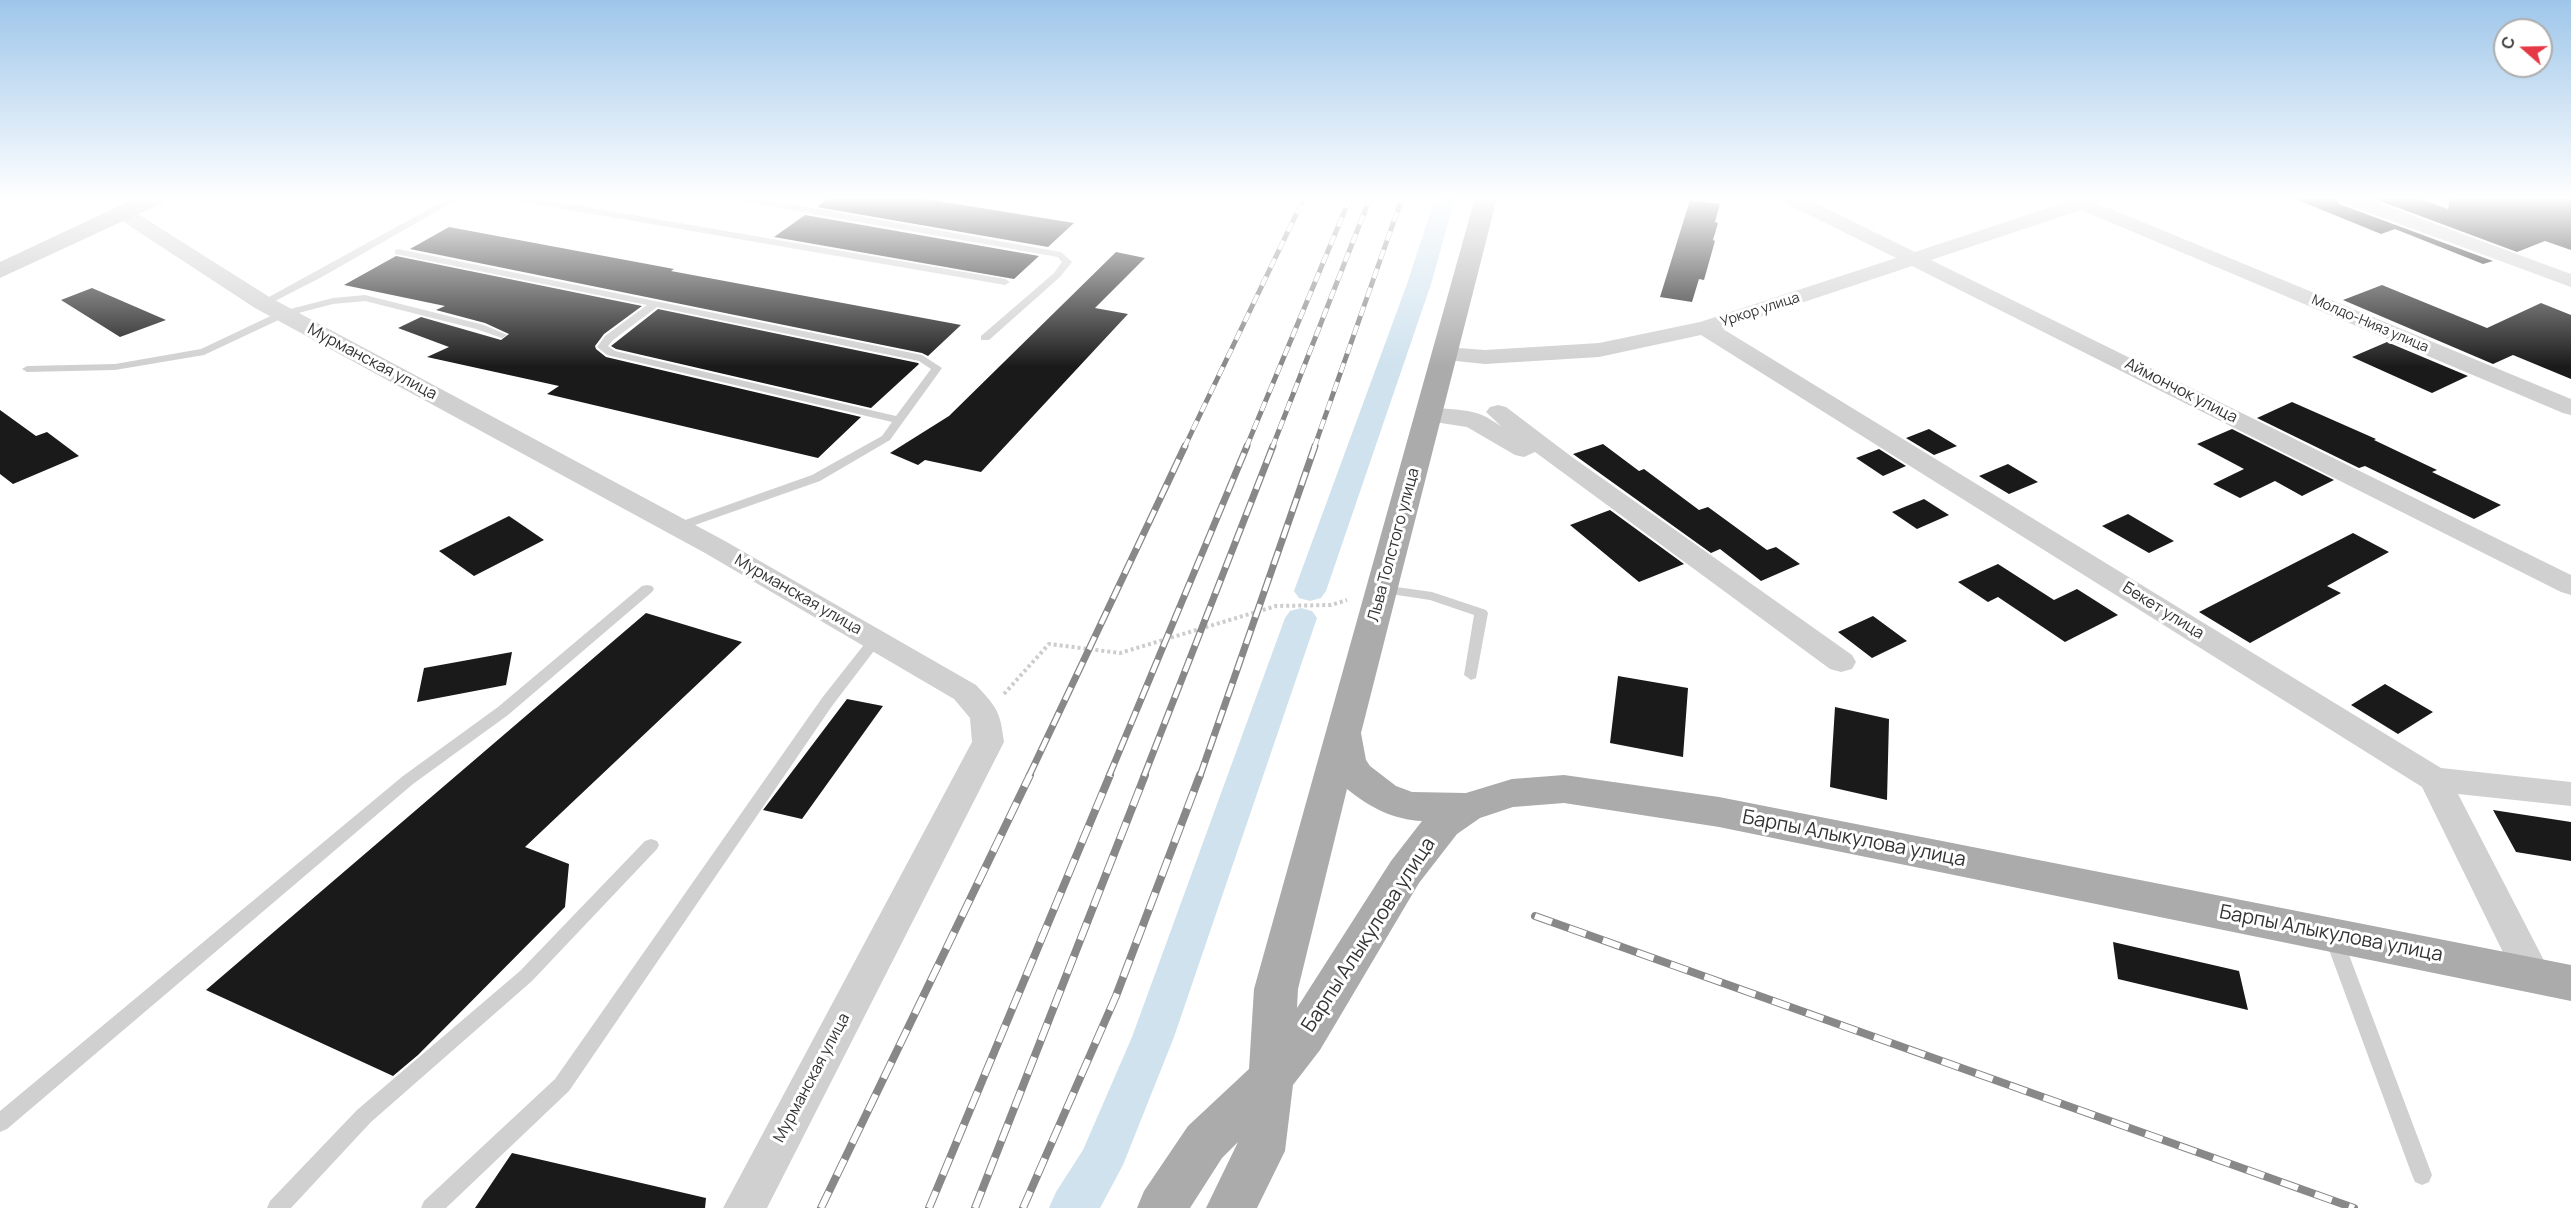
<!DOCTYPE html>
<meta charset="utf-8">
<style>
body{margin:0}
#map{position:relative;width:2571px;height:1208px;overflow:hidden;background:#fff;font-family:Manrope,sans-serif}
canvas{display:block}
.north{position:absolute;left:2493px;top:18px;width:60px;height:60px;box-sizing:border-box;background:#fff;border:2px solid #adadad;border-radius:50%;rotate:290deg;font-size:16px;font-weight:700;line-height:24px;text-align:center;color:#333}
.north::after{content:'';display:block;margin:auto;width:21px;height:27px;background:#e63946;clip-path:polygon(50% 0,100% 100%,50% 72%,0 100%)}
</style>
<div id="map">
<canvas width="2571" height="1208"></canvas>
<div class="north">С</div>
</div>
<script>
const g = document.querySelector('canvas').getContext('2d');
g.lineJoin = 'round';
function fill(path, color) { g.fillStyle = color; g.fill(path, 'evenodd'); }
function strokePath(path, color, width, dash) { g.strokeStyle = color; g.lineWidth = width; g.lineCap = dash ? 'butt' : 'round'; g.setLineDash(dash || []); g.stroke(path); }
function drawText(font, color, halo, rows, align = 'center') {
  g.font = font + ' Manrope,sans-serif'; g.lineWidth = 6; g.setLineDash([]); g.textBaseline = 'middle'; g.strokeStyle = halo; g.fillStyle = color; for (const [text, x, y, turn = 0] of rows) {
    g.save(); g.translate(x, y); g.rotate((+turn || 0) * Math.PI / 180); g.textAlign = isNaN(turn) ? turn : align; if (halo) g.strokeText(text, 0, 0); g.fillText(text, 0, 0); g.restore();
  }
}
const canal = new Path2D(`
 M1435,198H1455L1431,284L1326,591L1321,598L1310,601L1299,598L1294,591L1407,284Z
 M1301,608L1312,611L1317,618L1174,1037L1123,1165L1100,1208H1049L1056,1192L1083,1150L1132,1037L1285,618L1290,611Z`);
const building = new Path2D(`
 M829,198H919L1074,223L1048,247L817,207Z
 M2293,198H2336L2339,204L2493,261L2483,264L2395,229L2381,234Z
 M2372,198H2418L2448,209L2450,198H2571V250L2545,241L2517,252Z
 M1690,200L1720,204L1715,222L1718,223L1713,240L1715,241L1704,280L1699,279L1692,302L1660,297Z
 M805,215L1039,256L1014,279L774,237Z
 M449,227L674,269L671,271L961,325L928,356L922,353L410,249Z
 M1116,252L1145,258L1095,308L1128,314L981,472L925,460L918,465L890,453L949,416Z
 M396,256L642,306L604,334L595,346L596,349L606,357L861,417L818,458L547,394L559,386L427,357L449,347L398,328L421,317L501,340L509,334L485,323L436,310L445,306L344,285Z
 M2382,285L2487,328L2541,303L2571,315V379L2513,355L2493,364L2343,300Z
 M92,288L166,320L120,337L61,300Z
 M658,309L918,363L919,364L871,408L616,349L611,346Z
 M2387,342L2468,376L2432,393L2352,357Z
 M2292,402L2376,439L2374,440L2437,470L2432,472L2501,505L2474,519L2365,466L2359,468L2257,418Z
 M0,410L36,436L47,432L79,456L13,484L0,474Z
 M1929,429L1957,446L1934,455L1906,438Z
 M2232,429L2334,480L2302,496L2275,481L2240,498L2213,484L2244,469L2197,444Z
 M1603,444L1639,471L1644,469L1699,510L1708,507L1767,550L1776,547L1800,564L1761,581L1720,549L1711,553L1573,454Z
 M1879,449L1906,466L1883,476L1856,458Z
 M2008,464L2038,482L2009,494L1979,476Z
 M1924,499L1949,515L1917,529L1892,512Z
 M1610,510L1684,564L1639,582L1570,525Z
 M2128,514L2174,541L2149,553L2102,526Z
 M509,516L544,540L474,576L439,551Z
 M2353,533L2389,552L2327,586L2341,593L2250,643L2199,612Z
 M1998,564L2054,600L2077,589L2118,615L2065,642L1998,597L1988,602L1958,582Z
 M646,613L742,642L525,847L569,864L565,907L418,1055L393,1076L206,990Z
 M1873,616L1907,641L1872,658L1838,632Z
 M512,652L506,685L417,702L424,668Z
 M1618,676L1688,688L1683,757L1610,743Z
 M2385,684L2433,712L2398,734L2351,705Z
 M847,699L883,706L802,819L763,810Z
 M1835,707L1889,719L1887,800L1830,787Z
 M2493,810L2571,822V861L2516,852Z
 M2113,942L2239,971L2248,1010L2118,979Z
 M512,1153L706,1198L705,1208H475Z`);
const path = new Path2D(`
 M1004,694L1049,644L1120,653L1276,606L1331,605L1347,600`);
const lane = new Path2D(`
 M449,198H460L320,278L267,305L263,306L258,303Z
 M514,198H534L1005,279L1010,282L1005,285L518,201Z
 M736,198H756L1061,252L1072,262L1060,277L989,340H981V336L1054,273L1062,262L1058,257L740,201Z
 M398,249L922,355L942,368L890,440L820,481L678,531L672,527L674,524L812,475L882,436L892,422L607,355L597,347L605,336L647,305L395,254V250ZM657,307L919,361L931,369L896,416L615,351L608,346L613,340Z
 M365,295L484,325L507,335L502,338L476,329L365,301L333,304L287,316L204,355L115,370L27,372L22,369L27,366L115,364L201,349L279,312L333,298Z
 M647,585L652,586L654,589L652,592L508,715L413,784L7,1129L0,1132V1111L403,776L498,707L642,586Z
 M1382,585L1432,592L1486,610L1488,613L1476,678L1471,680L1464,675L1474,615L1430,600L1377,592L1375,589L1377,586Z
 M875,635L880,637L882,640L880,643L832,706L569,1091L446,1208H421L424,1201L555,1079L822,698L870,637Z
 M651,839L657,841L659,845L657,849L532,981L371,1122L291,1208H267L270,1201L357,1110L520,971L645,841Z
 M2334,932L2340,934L2343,939L2432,1175L2429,1182L2422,1185L2415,1182L2412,1175L2325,939L2328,934Z`);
const street = new Path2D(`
 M1781,198H1805L1915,252L2066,202V198H2107L2099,204L2571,399V415L2563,413L2081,210L1931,260L2571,575V595L2561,592L1912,266L1723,329L2441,768L2571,782V806L2458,794L2552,976L2546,987L2533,992L2520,987L2422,787L1701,335L1599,357L1485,364L1437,359L1434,354L1437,349L1445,347L1485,350L1599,343L1700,322L1896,258L1783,202Z
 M2338,198H2365L2571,274V287L2340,202Z
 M123,207L130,209L271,298L725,541L976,685C997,708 1000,710 1004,742L767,1208H723L972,742L970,718L954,699L705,553L255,308L116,217L113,213L116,209Z
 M1498,405L1506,407L1572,457L1852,655L1856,662L1852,669L1841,672L1830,669L1535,452L1524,457L1515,455L1467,427L1421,420L1417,415L1421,410C1434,407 1468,409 1482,415C1489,418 1496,423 1502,427L1486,412L1490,407Z`);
const secondary = new Path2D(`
 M136,198H165L162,203L0,278V262Z`);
const primary = new Path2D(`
 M1475,198H1497L1361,733L1366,760L1370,766L1396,786L1412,792L1466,793L1512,779L1564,775L1719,797L2571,965V1001L1719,827L1564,803L1513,807L1480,818L1457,834L1419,883L1320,1050L1293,1085L1285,1151L1257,1208H1206L1238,1142L1222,1158L1190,1208H1137L1144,1191L1188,1126L1249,1069L1254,989ZM1347,789C1369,807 1394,820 1422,821L1391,861L1297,1008L1298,989Z`);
const railFar2 = new Path2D(`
 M1184,448L1304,198
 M1246,448L1350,198
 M1272,448L1370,198
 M1314,448L1402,198`);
const railFar1 = new Path2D(`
 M1029,776L1185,446
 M1109,776L1247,446
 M1144,776L1273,446
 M1200,776L1315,446`);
const rail = new Path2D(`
 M1535,916L2354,1208
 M821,1208L1030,775
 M929,1208L1110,775
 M975,1208L1145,775
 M1023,1208L1116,996L1200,775`);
const farStreetnames = [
 ["Уркор улица",1760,310,-18],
 ["Молдо-Нияз улица",2370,324,23]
];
const streetNames = [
 ["Мурманская улица",372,362,28],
 ["Аймончок улица",2181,391,27],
 ["Льва Толстого улица",1394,545,-75],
 ["Мурманская улица",798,595,30],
 ["Бекет улица",2163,611,32],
 ["Мурманская улица",812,1078,-62]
];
const nearStreetnames = [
 ["Барпы Алыкулова улица",1854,839,11],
 ["Барпы Алыкулова улица",2331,934,11],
 ["Барпы Алыкулова улица",1369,935,-57]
];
fill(canal, '#cfe2ee');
fill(building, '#1a1a1a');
strokePath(path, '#cdcdcd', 4, [3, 3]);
fill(lane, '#d0d0d0');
fill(street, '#d0d0d0');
fill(secondary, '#bdbdbd');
fill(primary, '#ababab');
strokePath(railFar2, '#888', 5);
strokePath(railFar1, '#888', 7);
strokePath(rail, '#888', 8);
strokePath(railFar2, '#fff', 4, [10]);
strokePath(railFar1, '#fff', 4.5, [14]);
strokePath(rail, '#fff', 6, [18]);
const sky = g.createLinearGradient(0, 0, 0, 367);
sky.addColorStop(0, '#9ec6ea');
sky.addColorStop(0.54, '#fff');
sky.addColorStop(1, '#ffffff00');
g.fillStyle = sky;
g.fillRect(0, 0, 2571, 367);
drawText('14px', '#333', '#fff', farStreetnames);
drawText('16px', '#333', '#fff', streetNames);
drawText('20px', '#333', '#fff', nearStreetnames);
</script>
